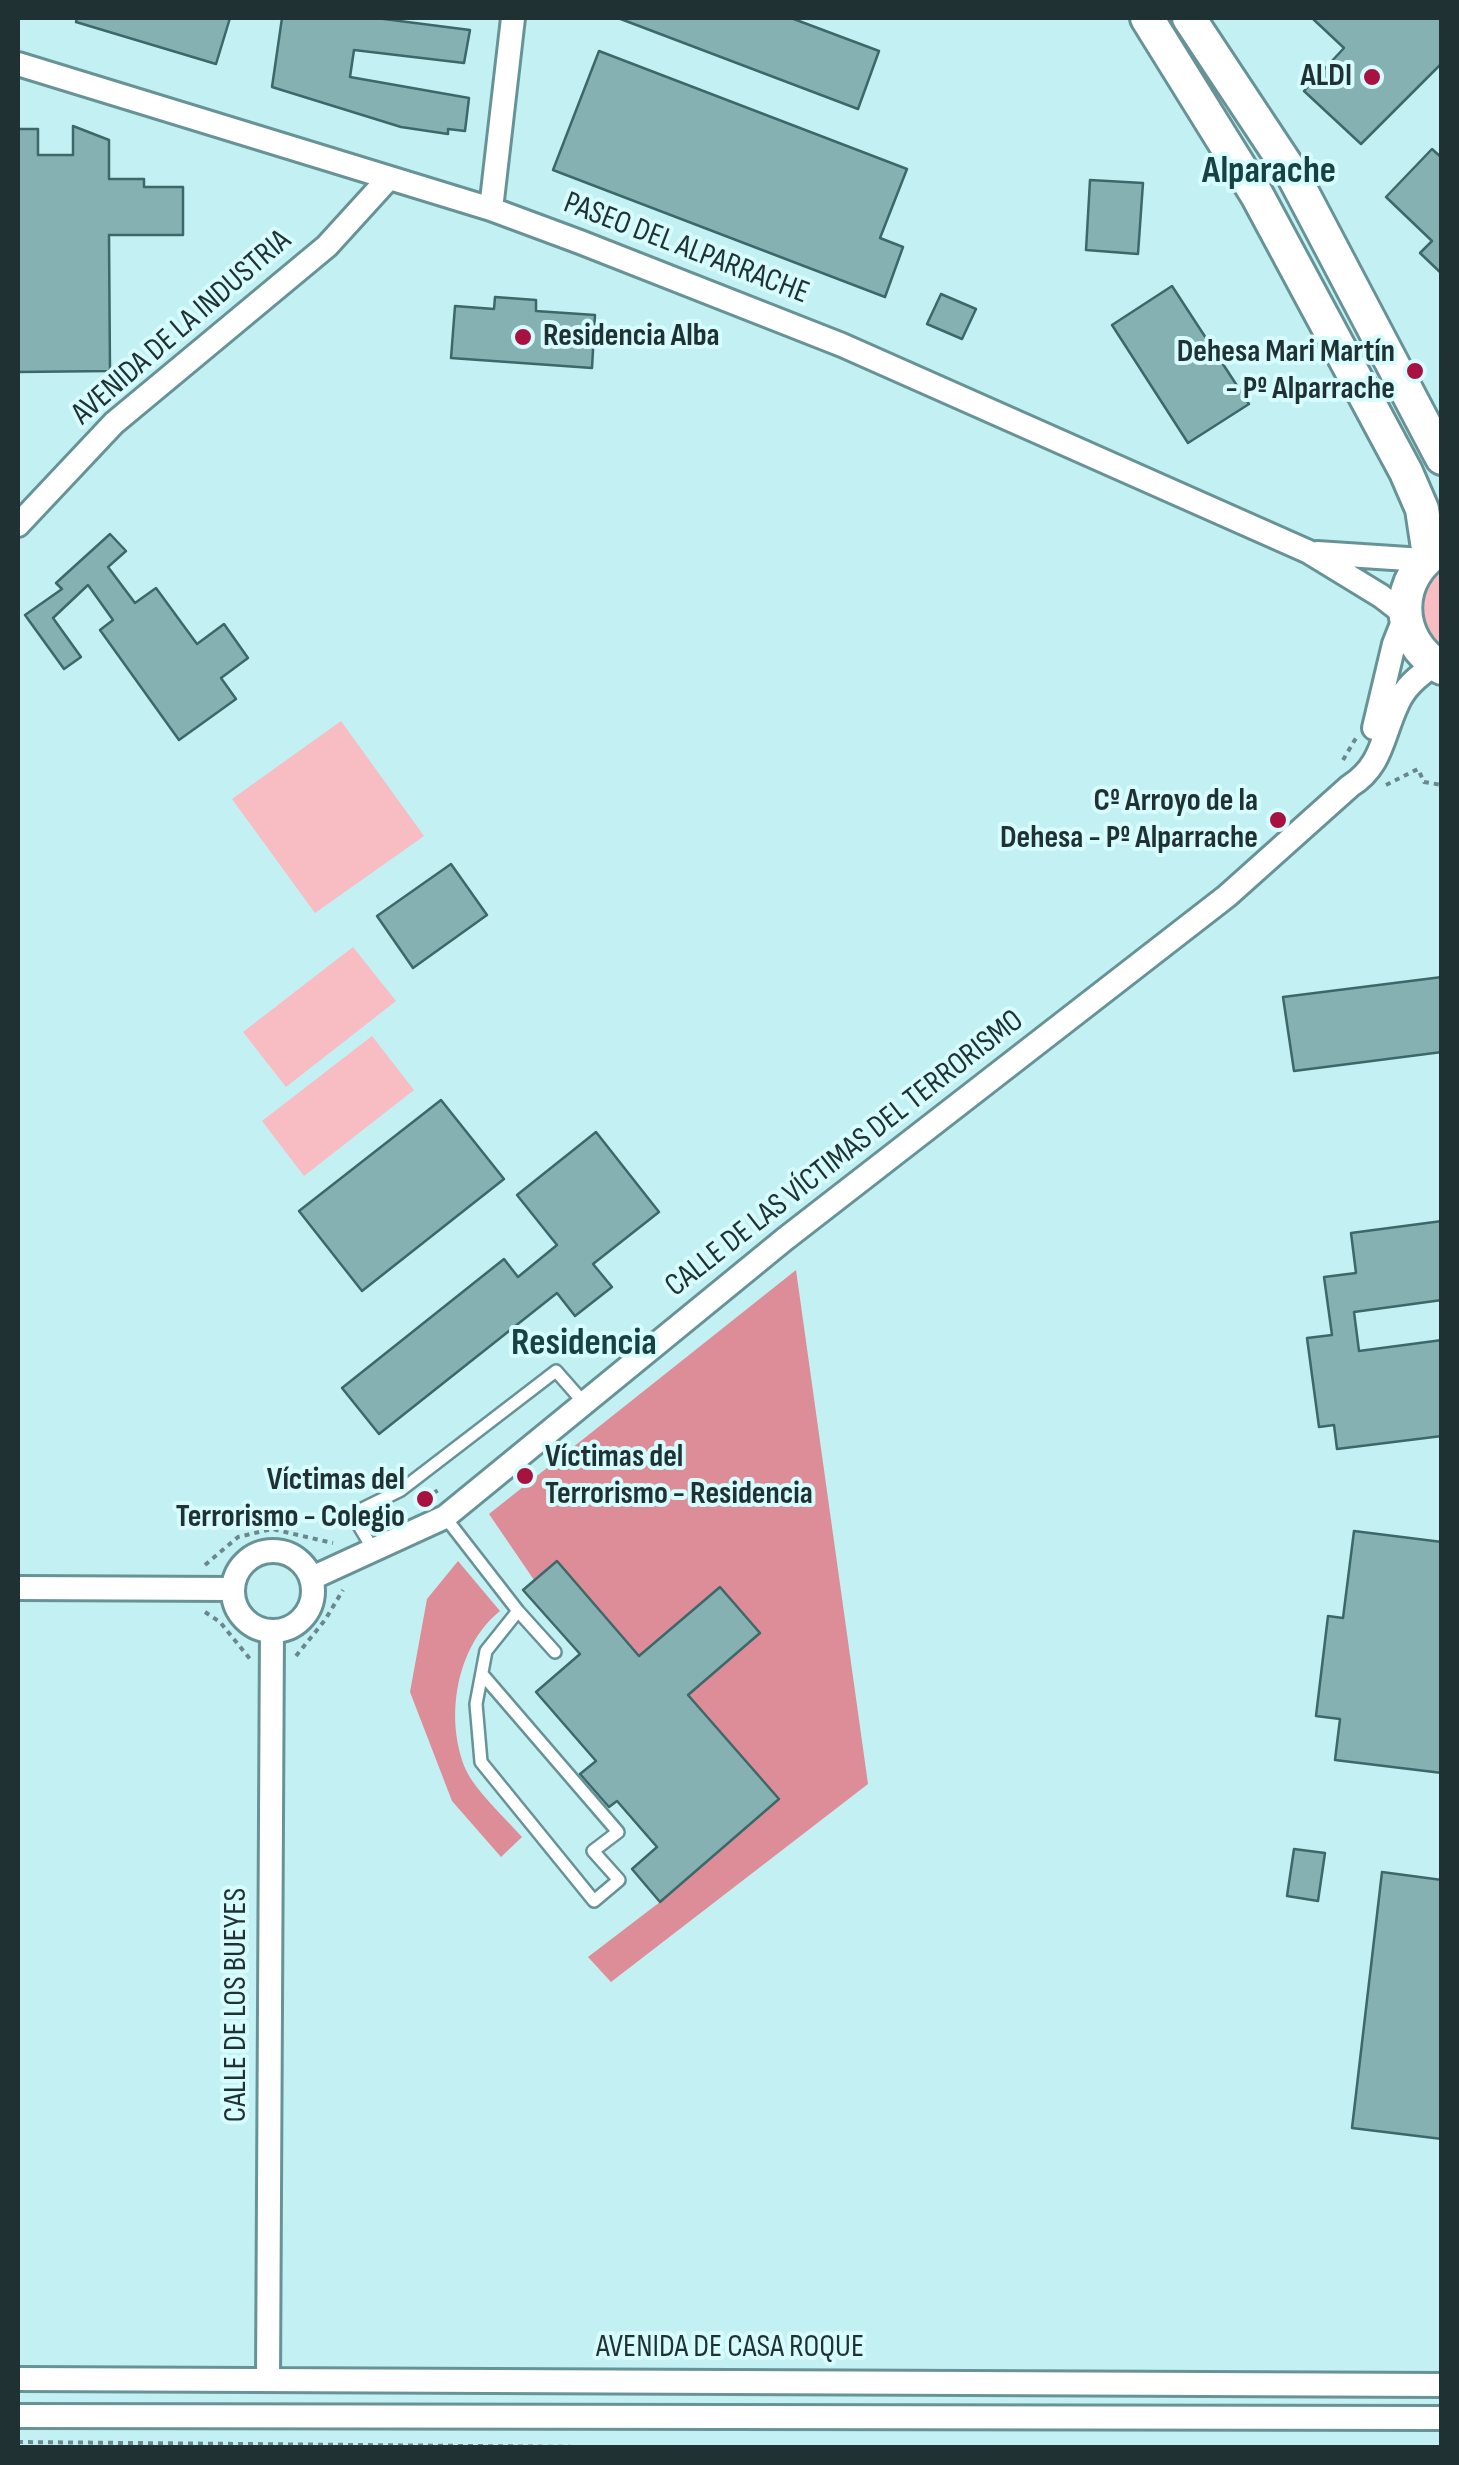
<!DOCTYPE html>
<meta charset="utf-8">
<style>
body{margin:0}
#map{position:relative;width:1459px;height:2465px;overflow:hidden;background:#c2f0f3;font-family:"Sofia Sans Condensed",sans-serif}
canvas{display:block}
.frame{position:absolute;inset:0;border:20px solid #1f3133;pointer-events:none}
</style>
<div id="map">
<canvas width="1459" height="2465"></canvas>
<div class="frame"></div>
</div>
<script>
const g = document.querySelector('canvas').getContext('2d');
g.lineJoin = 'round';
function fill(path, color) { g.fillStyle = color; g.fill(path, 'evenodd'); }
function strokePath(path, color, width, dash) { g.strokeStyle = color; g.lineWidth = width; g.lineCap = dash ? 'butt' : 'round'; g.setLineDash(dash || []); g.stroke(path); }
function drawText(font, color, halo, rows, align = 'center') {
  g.font = font + ' "Sofia Sans Condensed",sans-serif'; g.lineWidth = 8; g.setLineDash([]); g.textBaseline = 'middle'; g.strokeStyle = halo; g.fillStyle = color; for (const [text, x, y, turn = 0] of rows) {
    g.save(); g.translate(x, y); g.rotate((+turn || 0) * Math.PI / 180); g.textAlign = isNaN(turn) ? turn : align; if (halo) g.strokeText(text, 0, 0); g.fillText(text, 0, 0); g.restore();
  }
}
const green = new Path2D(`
 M1441,568V651C1415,622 1411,597 1441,568Z
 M341,721L424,836L315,913L232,799Z
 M353,947L396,1001L286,1087L243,1032Z
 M372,1036L414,1090L304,1176L262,1121Z`);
const forest = new Path2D(`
 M796,1270L868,1784L611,1982L588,1957L660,1902L778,1800L688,1695L759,1633L719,1587L639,1656L557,1562L534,1580L489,1514Z
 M458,1561L500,1611C456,1646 444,1719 466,1770C475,1790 506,1819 522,1837L501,1857L452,1801L410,1692L427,1599Z`);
const building = new Path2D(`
 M77,18H230L216,64L76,22Z
 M282,18H376L470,30L464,63L354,50L350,77L469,98L465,131L448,129V134L401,127L272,87Z
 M618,18H791L879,51L858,109Z
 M1312,18H1442V63L1361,144L1304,91L1344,48Z
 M599,51L907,169L880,238L903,247L885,297L553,170Z
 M73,126L109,140V179H144V187H183V235H109L110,371L18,372V129H38V155H73Z
 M1432,149L1442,158V274L1420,253L1432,241L1386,197Z
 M1090,180L1143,183L1138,254L1086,250Z
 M1172,286L1249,404L1188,443L1112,325Z
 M941,294L976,309L962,339L927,324Z
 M495,297L536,300V311L595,315L592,368L451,358L455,306L494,309Z
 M110,534L126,551L108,567L135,603L156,588L197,644L224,624L248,658L221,678L236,699L179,740L100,630L113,620L88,585L53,618L81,657L64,669L25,615L62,589L56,583Z
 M451,864L487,915L413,968L377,916Z
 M1442,977V1052L1294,1071L1283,997Z
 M441,1100L504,1179L362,1291L299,1211Z
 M596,1132L659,1212L593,1264L612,1287L575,1316L557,1293L379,1434L342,1388L504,1259L518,1277L557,1245L517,1195Z
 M1442,1221V1300L1354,1312L1359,1351L1442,1340V1436L1337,1449L1334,1425L1319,1427L1307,1338L1332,1335L1324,1277L1356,1273L1351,1233Z
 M1354,1531L1442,1542V1773L1335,1760L1340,1719L1316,1716L1328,1616L1343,1618Z
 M557,1561L639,1656L720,1587L760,1633L688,1695L779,1799L660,1902L632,1869L657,1847L617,1801L609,1807L580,1774L596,1761L536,1692L580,1654L523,1590Z
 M1294,1849L1325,1853L1318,1901L1287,1896Z
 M1382,1872L1442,1880V2139L1352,2128Z`);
const path = new Path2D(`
 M1343,760L1356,738
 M1386,785L1418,769L1424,782L1442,785
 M416,1503L442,1488
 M205,1565L238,1537L272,1529L333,1543
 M205,1612L220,1622L250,1659
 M296,1656L325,1620L343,1590
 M18,2442L699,2448`);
const lane = new Path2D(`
 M445,1517L518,1611L555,1652
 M374,1551L352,1514L401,1490L556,1371L585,1404
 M482,1674L618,1832L593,1851L619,1880L594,1901L481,1762L476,1704L486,1651L518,1611`);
const street = new Path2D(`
 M18,64L491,209L580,242L842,345L1309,552L1381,596L1403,613
 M491,209L513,18
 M18,525L114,423L327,246L388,179
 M1317,553L1423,560
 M1374,728L1394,644L1404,619
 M233 1591a40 40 0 1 1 80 0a40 40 0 1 1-80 0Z
 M312,1578L445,1517L785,1239L1227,896L1350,786C1382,766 1382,737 1397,705C1405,686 1419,676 1435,664
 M18,1588L233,1589
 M268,2378L272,1631
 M18,2379L1442,2385
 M18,2416L1442,2418`);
const secondary = new Path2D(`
 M1147,18L1257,195L1406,472L1422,509L1429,555
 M1189,18L1293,175L1442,458
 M1442,548C1393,576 1393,640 1442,668`);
const markers = [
 [1372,77,10,"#a81241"],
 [523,337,10,"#a81241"],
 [1415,371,10,"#a81241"],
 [1278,820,10,"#a81241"],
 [525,1476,10,"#a81241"],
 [425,1499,10,"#a81241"]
];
const poiNames = [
 ["ALDI",1352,77],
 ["Residencia Alba",543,337,"left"],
 ["Dehesa Mari Martín",1395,353],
 ["- Pº Alparrache",1395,390],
 ["Cº Arroyo de la",1258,802],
 ["Dehesa - Pº Alparrache",1258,839],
 ["Víctimas del",545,1458,"left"],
 ["Terrorismo - Residencia",545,1495,"left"],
 ["Víctimas del",405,1481],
 ["Terrorismo - Colegio",405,1518]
];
const streetNames = [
 ["PASEO DEL ALPARRACHE",686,249,21],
 ["AVENIDA DE LA INDUSTRIA",182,328,-41],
 ["CALLE DE LAS VÍCTIMAS DEL TERRORISMO",845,1154,-38],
 ["CALLE DE LOS BUEYES",237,2005,-90],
 ["AVENIDA DE CASA ROQUE",730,2348]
];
const quarterNames = [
 ["Alparache",1269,172],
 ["Residencia",584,1344]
];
fill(green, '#f7bdc3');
fill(forest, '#dd8d97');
fill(building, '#85b1b3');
strokePath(building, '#3d686a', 2.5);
strokePath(lane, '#689396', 16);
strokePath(street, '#689396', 28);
strokePath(secondary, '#689396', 38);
strokePath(path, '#6a888b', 4, [5, 5]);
strokePath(lane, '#fff', 11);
strokePath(street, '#fff', 22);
strokePath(secondary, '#fff', 32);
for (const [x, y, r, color] of markers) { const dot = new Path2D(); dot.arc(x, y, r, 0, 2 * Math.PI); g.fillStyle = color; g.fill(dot); strokePath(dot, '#d7fcfe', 4); }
drawText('bold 32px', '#1f3133', '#d7fcfe', poiNames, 'right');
drawText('32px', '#1f3133', '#d7fcfe', streetNames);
drawText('bold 38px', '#164244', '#d7fcfe', quarterNames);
</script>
